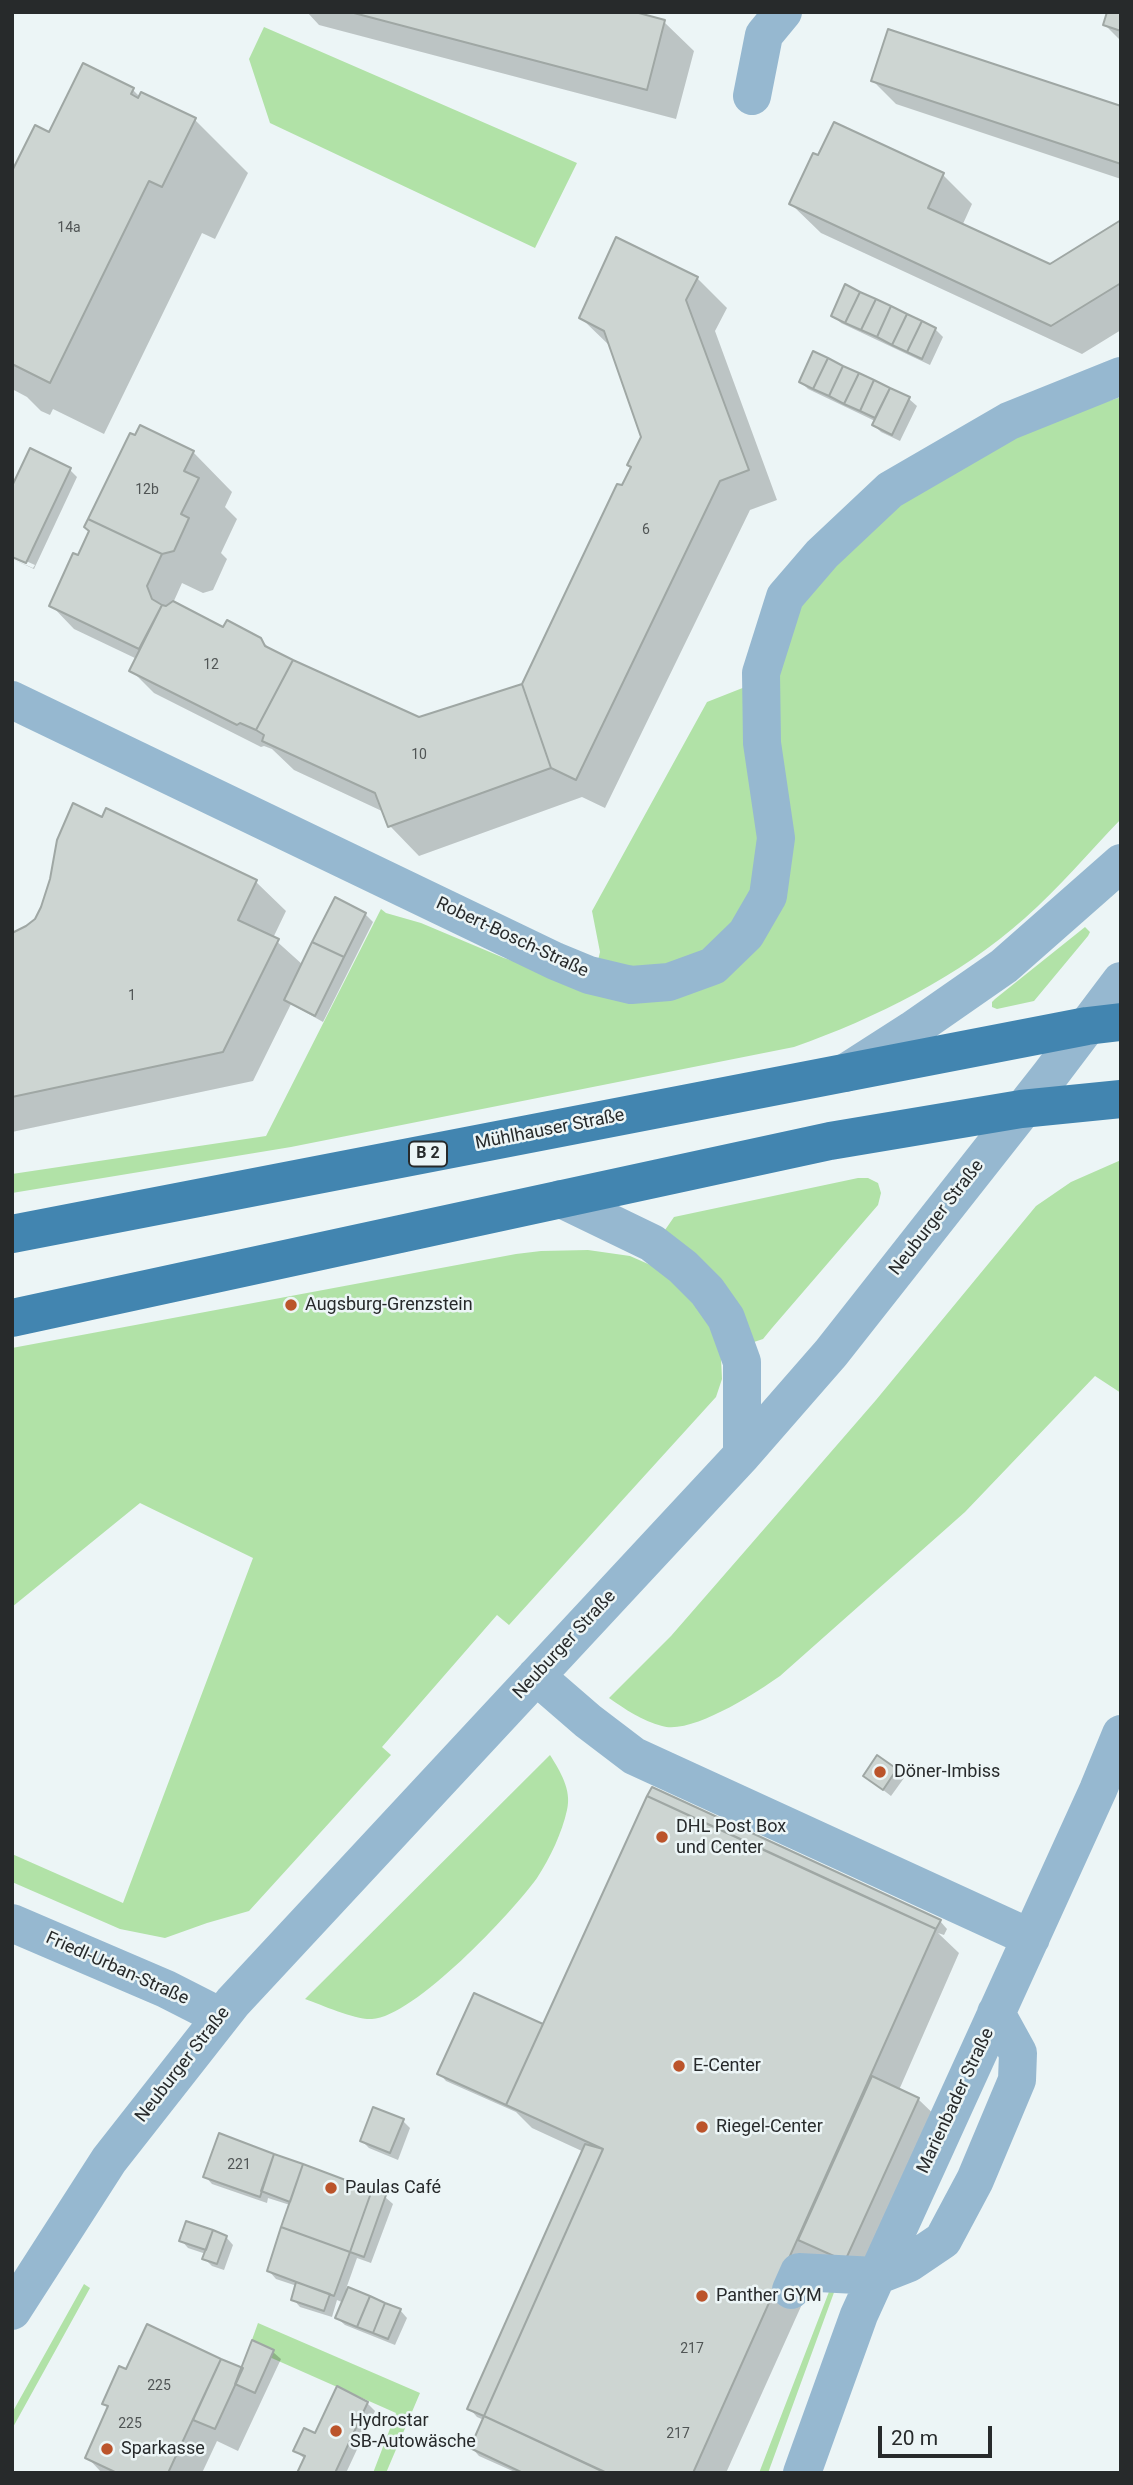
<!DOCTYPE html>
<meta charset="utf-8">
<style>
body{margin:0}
#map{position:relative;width:1133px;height:2485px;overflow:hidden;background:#ecf5f6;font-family:Roboto,sans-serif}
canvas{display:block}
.frame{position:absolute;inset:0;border:14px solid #272a2b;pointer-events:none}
.scale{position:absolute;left:878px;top:2426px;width:114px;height:32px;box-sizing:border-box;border:4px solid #272a2b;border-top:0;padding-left:9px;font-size:21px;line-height:24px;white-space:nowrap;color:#272a2b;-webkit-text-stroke:5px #ecf5f6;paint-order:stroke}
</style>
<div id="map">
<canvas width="1133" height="2485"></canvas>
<div class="frame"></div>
<div class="scale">20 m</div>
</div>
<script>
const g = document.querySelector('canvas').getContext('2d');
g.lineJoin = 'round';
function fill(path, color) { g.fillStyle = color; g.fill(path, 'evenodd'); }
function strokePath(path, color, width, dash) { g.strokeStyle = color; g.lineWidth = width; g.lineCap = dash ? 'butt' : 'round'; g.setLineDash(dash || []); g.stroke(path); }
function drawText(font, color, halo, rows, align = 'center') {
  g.font = font + ' Roboto,sans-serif'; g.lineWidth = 5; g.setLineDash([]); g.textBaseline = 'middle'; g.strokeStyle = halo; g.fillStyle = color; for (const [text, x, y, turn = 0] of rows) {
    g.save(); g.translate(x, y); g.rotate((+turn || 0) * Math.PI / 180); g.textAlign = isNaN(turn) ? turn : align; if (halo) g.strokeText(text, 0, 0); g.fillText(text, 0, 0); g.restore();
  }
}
const green = new Path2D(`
 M264,27L577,163L535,248L270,123L249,59Z
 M1121,397V819C1089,852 1059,888 1025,918C959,977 876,1018 794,1047L291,1147L12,1193V1174L266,1136L381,909L386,913L421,923L504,958L592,986L600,952L592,911L707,702L773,676L797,602L895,502L1016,431Z
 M1085,927L1090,932L1088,936L1034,1001L997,1009L992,1007V1002L995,999Z
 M1121,1160V1393L1095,1376L965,1512L780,1676C756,1693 691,1735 662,1726C642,1721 625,1709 609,1698L671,1636L745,1551L876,1400L1036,1206L1071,1182Z
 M858,1178H868L878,1183L881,1193L878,1205L772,1328L763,1339L754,1342L665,1230L674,1217Z
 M588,1250L630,1256L655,1267L675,1283L708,1317L721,1358L722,1379L716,1397L509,1625L497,1615L382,1747L391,1755L249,1911L207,1923L165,1938L120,1929L12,1882V1854L123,1903L253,1558L140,1503L12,1607V1348L516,1254L541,1251Z
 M550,1755C560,1771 572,1790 567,1810C562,1833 550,1858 537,1878C512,1913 414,2017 372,2019C355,2020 322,2005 305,1999Z
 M84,2284L90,2288L12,2429V2413Z
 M832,2284L836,2287L768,2473H759Z
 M258,2323L420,2393L386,2473H373L396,2413L249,2348Z`);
const shadow = new Path2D(`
 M307,12H628L664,22L694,51L676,119L319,25Z
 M1121,12V41L1105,25Z
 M873,81L1121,108V179L896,104Z
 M133,90L140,97L195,120L248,173L215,239L202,233L104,434L53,409L50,415L41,411L27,397L12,389V175L49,134Z
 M943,175L972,204L962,226L1050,266L1121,222V330L1082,354L821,233L791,204Z
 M697,278L727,308L715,331L777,500L750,510L605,808L582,797L419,856L390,826L384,812L294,770L272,749L264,746L261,747L154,693L131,670L137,659L74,629L51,605L79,557L193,452L232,492L225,507L237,519L221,553L227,559L213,590L203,593L182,583L173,603L224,630L260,639L273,652L419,719L524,685L623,488L643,437L612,348L581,318Z
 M833,315L935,329L943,337L930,365L841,323Z
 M814,354L909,399L917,406L900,441L881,432L874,425L875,421L808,389L801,382Z
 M70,470L77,477L34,569L12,559L33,568L35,565L12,555Z
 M103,819L256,882L286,911L273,938L303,965L365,914L373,922L323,1022L291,1004L253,1081L12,1132V934L27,928L36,920Z
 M878,1758L904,1778L891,1796L865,1776Z
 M940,1921L947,1929L944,1935L938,1933L959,1953L899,2090L918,2099L942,2122L869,2283L821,2262L726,2473H517L479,2456L472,2448L484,2420L477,2417L470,2409L584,2152L532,2128L516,2112L446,2081L439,2073L542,2026Z
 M403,2121L410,2128L398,2160L369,2148L362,2141Z
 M205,2176L385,2197L393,2204L371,2263L357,2258L346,2289L400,2310L407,2318L395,2345L345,2325L337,2318L344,2303L337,2300L332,2317L300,2307L293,2299L297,2286L276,2279L269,2271L290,2205L268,2198L267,2203L212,2184Z
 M226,2237L233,2245L224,2270L212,2266L205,2259L206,2254L188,2248L181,2240Z
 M148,2326L241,2369L273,2352L281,2359L238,2451L217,2441L202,2473H102L87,2457L109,2409L104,2403L127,2371Z
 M367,2403L375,2411L346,2473H299L305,2459L295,2451Z`);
const building = new Path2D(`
 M350,12H635L665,20L647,90Z
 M1107,12H1121V31L1103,25Z
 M888,29L1121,106V164L871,81Z
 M83,63L134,88L131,94L138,98L141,92L196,118L162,187L149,181L50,383L12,364V171L35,125L49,132Z
 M834,122L944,173L928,208L1050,264L1121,220V283L1051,326L789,204L813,153L818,155Z
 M616,237L698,277L686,300L749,470L720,481L576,780L551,768L522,684L617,484L622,485L631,467L627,465L641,437L604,331L579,318Z
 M845,284L860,292L845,323L831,316Z
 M860,292L876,299L861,330L845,323Z
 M876,299L891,306L877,337L861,330Z
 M891,306L907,314L892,345L877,337Z
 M907,314L922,321L907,352L892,345Z
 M922,321L936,328L922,359L907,352Z
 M813,351L828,358L813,389L799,382Z
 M828,358L843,366L829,396L813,389Z
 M843,366L859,373L844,404L829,396Z
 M859,373L874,380L860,411L844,404Z
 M874,380L890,388L875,418L860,411Z
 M890,388L910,397L892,435L872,425Z
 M140,425L194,451L184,471L199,478L181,514L189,518L174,551L162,554L88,519L130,433L135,435Z
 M30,448L71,468L26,563L12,557V486Z
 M88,519L162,554L147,586L152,599L162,605L139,649L49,606L73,553L78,555L89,531L84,527Z
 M173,601L223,627L227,620L261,638L265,646L293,660L256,730L240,723L237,725L129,671L162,605L166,606Z
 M293,660L419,717L522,684L551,768L388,827L375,793L262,741L264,735L256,730Z
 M73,803L102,817L106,808L257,880L238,920L279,939L223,1052L12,1097V933L26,926L35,919L41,907L50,879L57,840Z
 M335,897L366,913L344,957L312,942Z
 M312,942L344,957L315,1016L284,1000Z
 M877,1755L897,1769L883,1790L863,1776Z
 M652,1787L941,1920L936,1929L835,1883L647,1796Z
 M647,1796L936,1929L693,2473H606L484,2416L603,2149L506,2105Z
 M474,1993L543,2024L506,2105L437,2074Z
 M872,2076L919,2098L845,2261L798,2240Z
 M373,2107L404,2119L390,2153L360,2141Z
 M219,2133L274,2154L260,2197L203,2177Z
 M585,2144L603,2149L484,2416L467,2409Z
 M274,2154L303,2164L290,2202L261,2191Z
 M303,2164L372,2190L350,2252L281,2227Z
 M372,2190L386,2195L364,2257L350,2252Z
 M186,2221L213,2230L206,2250L179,2241Z
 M281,2227L350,2252L334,2296L267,2271Z
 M213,2230L227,2236L217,2264L202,2259Z
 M296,2282L330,2294L324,2311L291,2300Z
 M348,2287L370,2296L357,2327L335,2318Z
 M370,2296L385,2303L373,2333L357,2327Z
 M385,2303L401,2309L388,2339L373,2333Z
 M147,2324L221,2359L168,2473H117L85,2458L108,2406L102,2404L119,2366L126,2369Z
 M252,2340L274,2350L255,2393L235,2384Z
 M221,2359L243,2368L215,2429L193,2420Z
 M337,2386L368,2402L335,2473H297L305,2456L293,2451L304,2428L315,2433Z
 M484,2416L607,2473H523L470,2448Z`);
const minor = new Path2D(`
 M752,96L764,35L783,12
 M12,700L555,961L589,975L631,985L669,982L713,966L746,934L768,896L776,838L762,743L761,673L785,597L822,554L890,490L1009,421L1121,376
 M845,1073L912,1030L1004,966L1121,863
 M561,1199L652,1243L683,1267L707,1291L726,1318L742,1362V1455
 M536,1676L588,1721L634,1756L1031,1938
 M12,1923L166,1989L221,2017
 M791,2290L799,2272L876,2276L909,2263L943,2240L975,2180L1017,2080L1018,2053L996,2013
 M12,2311L109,2160L233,2002L742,1455L831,1353L1050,1075L1121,981
 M802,2473L859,2315L1098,1790L1121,1734`);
const major = new Path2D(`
 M12,1234L1087,1026L1121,1022
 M12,1318L830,1141L1021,1109L1121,1099`);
const markers = [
 [291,1305,7,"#bb542b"],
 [880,1772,7,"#bb542b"],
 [662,1837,7,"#bb542b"],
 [679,2066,7,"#bb542b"],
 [702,2127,7,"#bb542b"],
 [331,2188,7,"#bb542b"],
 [702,2296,7,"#bb542b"],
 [336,2431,7,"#bb542b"],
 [107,2449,7,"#bb542b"]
];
const numberNames = [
 ["14a",69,228],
 ["12b",147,490],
 ["6",646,530],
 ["12",211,665],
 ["10",419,755],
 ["1",132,996],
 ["221",239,2165],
 ["217",692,2349],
 ["225",159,2386],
 ["225",130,2424],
 ["217",678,2434]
];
const shields = [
 [428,1154,38]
];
const shieldNames = [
 ["B 2",428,1154]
];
const streetNames = [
 ["Robert-Bosch-Straße",512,938,25],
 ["Mühlhauser Straße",550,1130,-11],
 ["Neuburger Straße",937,1218,-52],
 ["Neuburger Straße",565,1645,-47],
 ["Friedl-Urban-Straße",117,1969,24],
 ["Neuburger Straße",183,2065,-52],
 ["Marienbader Straße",956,2101,-65]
];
const poiNames = [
 ["Augsburg-Grenzstein",305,1305],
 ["Döner-Imbiss",894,1772],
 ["DHL Post Box",676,1827],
 ["und Center",676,1848],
 ["E-Center",693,2066],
 ["Riegel-Center",716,2127],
 ["Paulas Café",345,2188],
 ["Panther GYM",716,2296],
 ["Hydrostar",350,2421],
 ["SB-Autowäsche",350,2442],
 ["Sparkasse",121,2449]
];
fill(green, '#b1e2a7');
fill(shadow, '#0003');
fill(building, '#cdd5d2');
strokePath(building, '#9fa7a4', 2);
strokePath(minor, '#96b8d0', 38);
strokePath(major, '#4285b0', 38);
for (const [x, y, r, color] of markers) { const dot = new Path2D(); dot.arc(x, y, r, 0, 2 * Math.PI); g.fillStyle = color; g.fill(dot); strokePath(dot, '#ecf5f6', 2.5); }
drawText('14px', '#505555', null, numberNames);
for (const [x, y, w] of shields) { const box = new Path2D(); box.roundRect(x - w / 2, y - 12.5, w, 25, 5); g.fillStyle = '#ecf5f6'; g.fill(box); strokePath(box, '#272a2b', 2); }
drawText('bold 16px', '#272a2b', null, shieldNames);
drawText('18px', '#272a2b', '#ecf5f6', streetNames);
drawText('18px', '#272a2b', '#ecf5f6', poiNames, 'left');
</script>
